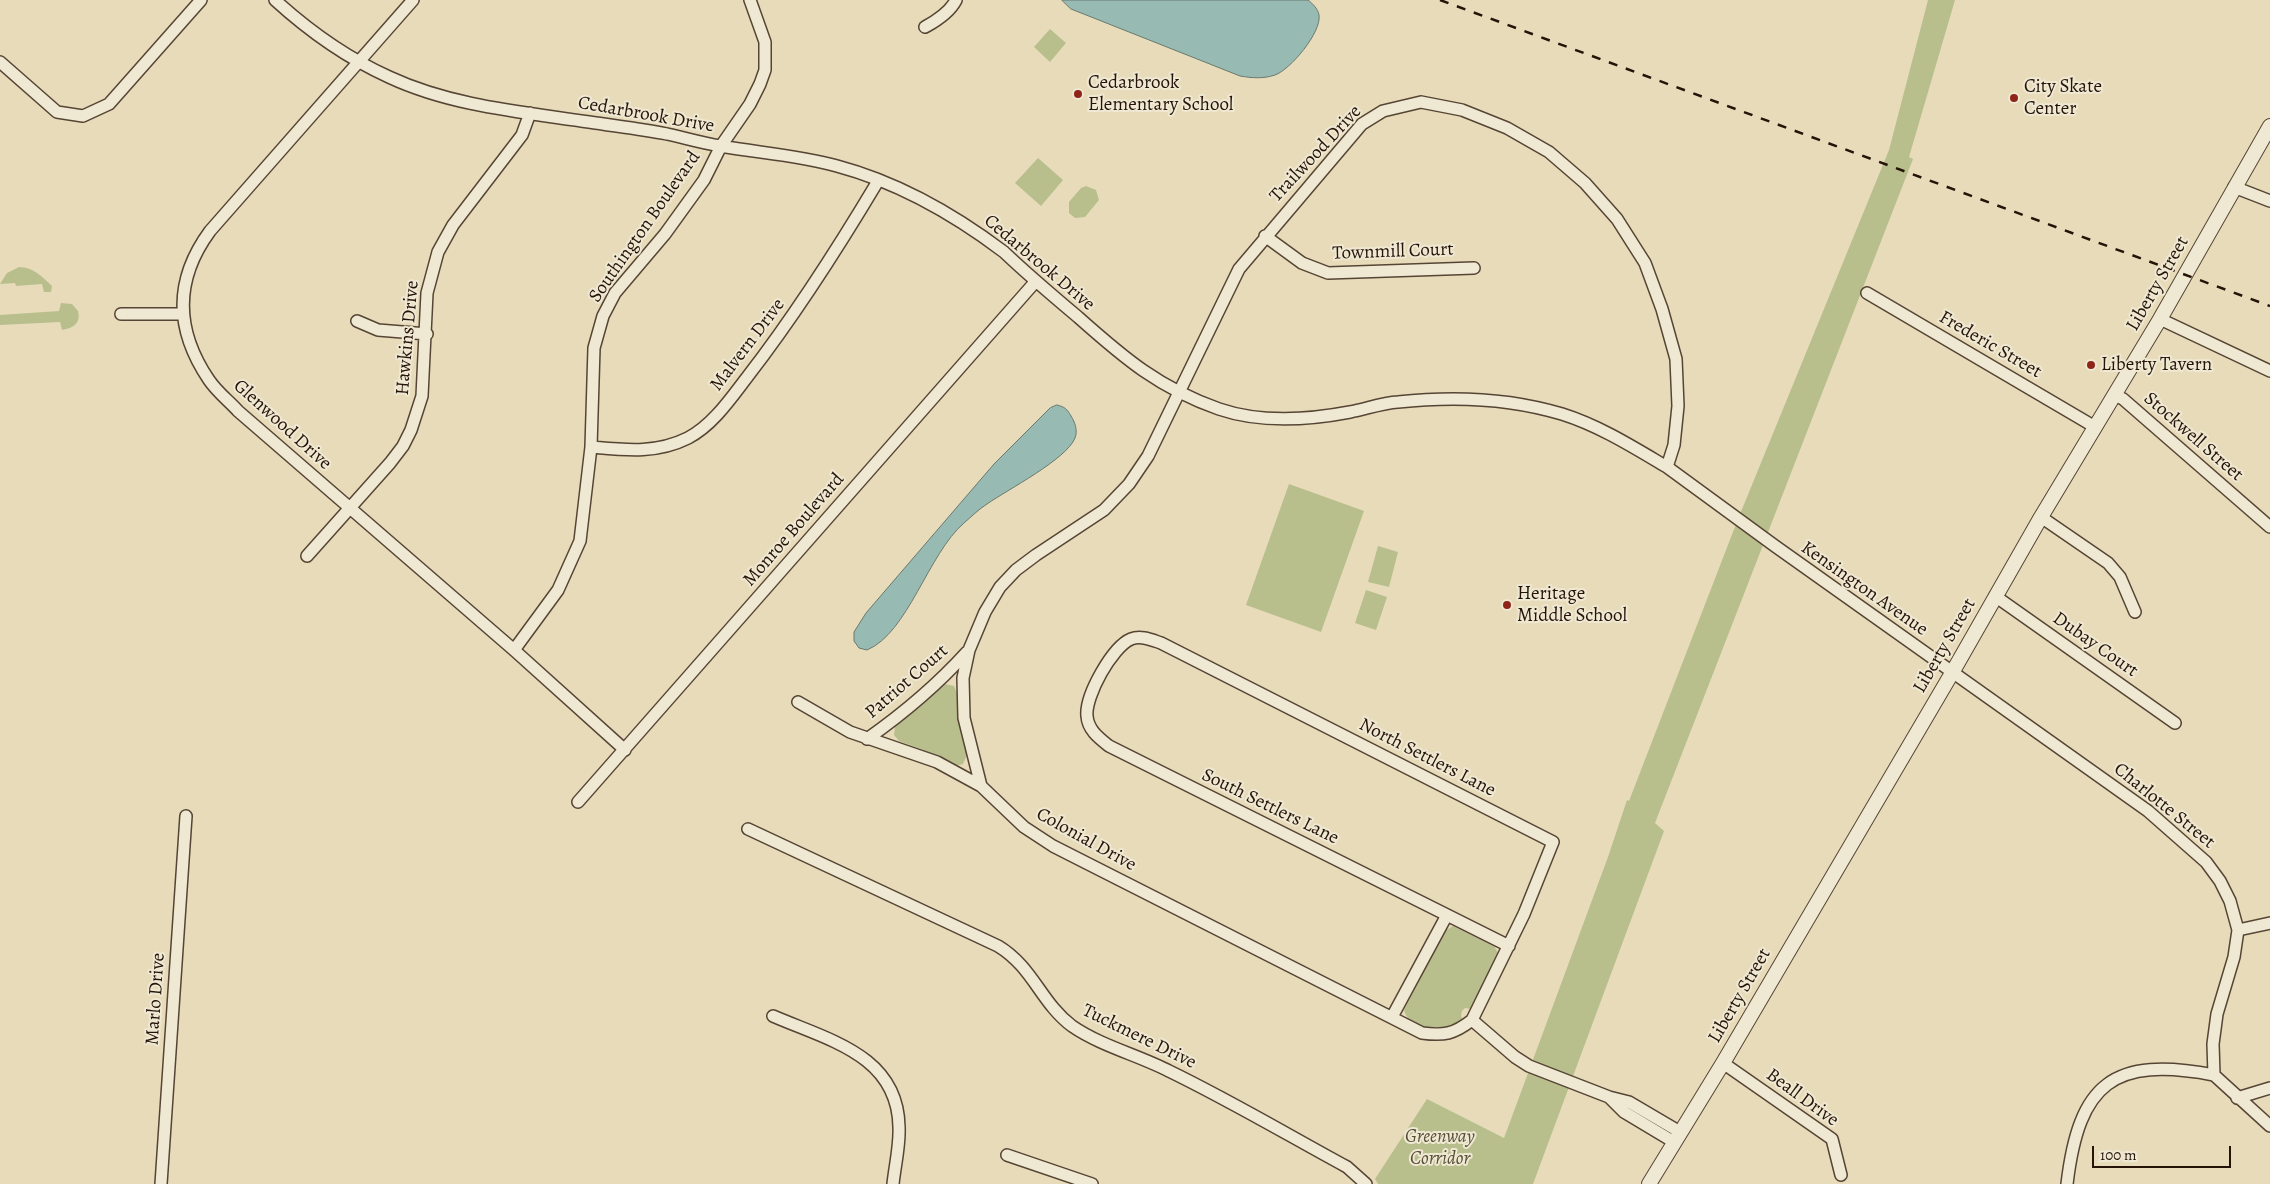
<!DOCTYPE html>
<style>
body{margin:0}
#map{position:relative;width:2270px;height:1184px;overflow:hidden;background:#e7dbba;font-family:Alegreya,serif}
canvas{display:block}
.scale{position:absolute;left:2092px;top:1146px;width:139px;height:22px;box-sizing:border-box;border:2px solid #251308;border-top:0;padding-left:6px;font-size:15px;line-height:18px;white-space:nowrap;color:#251308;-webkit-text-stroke:4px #efe8d2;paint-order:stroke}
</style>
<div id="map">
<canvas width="2270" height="1184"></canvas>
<div class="scale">100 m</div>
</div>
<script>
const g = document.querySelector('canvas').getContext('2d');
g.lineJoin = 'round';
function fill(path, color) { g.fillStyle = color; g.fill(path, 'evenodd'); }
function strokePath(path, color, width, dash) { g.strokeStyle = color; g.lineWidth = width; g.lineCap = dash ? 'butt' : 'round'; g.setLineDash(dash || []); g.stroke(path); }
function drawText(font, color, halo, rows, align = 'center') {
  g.font = font + ' Alegreya,serif'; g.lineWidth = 4; g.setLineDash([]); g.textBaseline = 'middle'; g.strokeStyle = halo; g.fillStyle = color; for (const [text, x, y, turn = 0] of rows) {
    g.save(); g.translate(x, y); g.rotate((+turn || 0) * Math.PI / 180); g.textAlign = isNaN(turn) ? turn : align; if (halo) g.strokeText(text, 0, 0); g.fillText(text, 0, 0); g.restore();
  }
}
const green = new Path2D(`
 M1928,0H1955L1909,157L1913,159L1655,823L1664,831L1533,1184H1378L1375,1179L1427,1099L1504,1138L1608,857L1627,800L1629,801L1738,519L1889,150Z
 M1050,29L1066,43L1050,62L1034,47Z
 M1038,158L1063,180L1041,206L1015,183Z
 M1086,186L1096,190L1099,200L1085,217L1075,218L1069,213V202L1081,188Z
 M19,267C34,267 42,277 52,286L51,292H44L42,284L16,286L15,283L0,284L7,273Z
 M61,303L72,304L78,311C81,323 74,328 62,330L60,322L0,325V315L59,311Z
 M1289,484L1364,511L1321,632L1246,605Z
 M1378,546L1398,552L1389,587L1368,582Z
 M1366,590L1387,597L1376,630L1355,623Z
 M945,684L954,686L957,693L959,723L967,755L963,764L955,766L950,764L921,749L899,741L894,735L895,726Z
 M1453,926L1494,946L1498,953L1471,1009L1465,1008L1462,1011L1461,1016L1463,1020C1448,1031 1410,1034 1404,1010L1445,931Z`);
const water = new Path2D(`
 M1062,0H1308C1313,4 1318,9 1319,15C1322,32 1290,70 1275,75C1263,79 1252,78 1240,76L1071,9Z
 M1057,405C1065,407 1067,409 1071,416C1075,422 1078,431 1075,438C1067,459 1007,490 987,504C979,509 971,517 964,523C928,554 908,633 867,650L859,648L854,641V632L866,613L994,464L1050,408Z`);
const minor = new Path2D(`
 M275,0C309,31 347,58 389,77C451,106 522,112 589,122C615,126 641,129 667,134C685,138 702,143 720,146C760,153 798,155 837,166C897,182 955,215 1004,252C1028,275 1053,296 1078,317C1124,358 1159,388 1219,409C1260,423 1308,420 1350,412C1366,409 1382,403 1398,402C1453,396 1509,398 1562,414C1600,426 1633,447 1667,467
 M413,0L210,231C174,280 175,330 209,380C217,392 229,401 238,411L514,650L625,750
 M925,27C936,21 950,12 956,0
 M0,62L57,112L83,116L109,104L201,0
 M2234,187L2270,201
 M1265,236L1302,263L1328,273L1474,268
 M1867,293L2095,427
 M121,314H182
 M2160,319L2270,371
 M357,321L378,330L427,334
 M2115,395L2123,399L2270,527
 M591,447C625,450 656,454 688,438C713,425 731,398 748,376C796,314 838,248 878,181
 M2041,517L2108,563L2120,577L2135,612
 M307,556L390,463L403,446L411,430L422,396L427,293L438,252L453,225L522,135L530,113
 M1995,596L2175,723
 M514,650L558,590L580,541L591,447L594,348L603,316L615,293L665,234L704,180L721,146L750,104L760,84L765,70V42L750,0
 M798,702L850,732L937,762L981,786
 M867,739C904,713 937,685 967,652
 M578,802L1036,281
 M748,829L998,946C1033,967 1041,1003 1072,1026C1101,1046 1138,1055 1169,1071C1229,1100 1288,1135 1347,1167L1366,1184
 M2238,930L2270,923
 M1509,946L1109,746C1099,738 1088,730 1087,716C1085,696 1112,647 1131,639C1141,635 1152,640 1161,643L1553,842L1524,914L1472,1020C1454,1034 1444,1036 1422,1033L1053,846L1024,827L981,786L964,718L963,678L969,650L985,612L1000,587L1016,570L1036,555L1104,510L1129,484L1148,456L1239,269L1362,124L1383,111L1421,102L1462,110L1507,128L1549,152L1585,183L1617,219L1645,263L1662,309L1676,359L1678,406L1674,445L1667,467L1775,546L2148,811L2206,862L2220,881L2230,901L2238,930L2234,957L2217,1014L2213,1044L2214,1075L2270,1126
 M773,1016C828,1040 898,1055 899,1127C900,1145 895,1165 893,1184
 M1392,1017L1447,915
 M1472,1020L1515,1057L1529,1066L1609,1097L1629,1102L1680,1132
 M1723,1063L1832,1139L1841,1175
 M1610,1098L1624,1112L1674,1142
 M2237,1098L2270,1088
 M1007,1155L1092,1184
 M161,1184L186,816
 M2067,1184C2079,1083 2113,1056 2214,1075`);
const tertiary = new Path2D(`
 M1649,1184L1723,1063L1952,673L2041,517L2160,319L2270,126`);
const rail = new Path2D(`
 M1440,0L2270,306`);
const markers = [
 [1078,94,5,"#8f2418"],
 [2014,98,5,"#8f2418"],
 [2091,365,5,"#8f2418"],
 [1507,605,5,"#8f2418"]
];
const poiNames = [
 ["Cedarbrook",1088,83],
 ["Elementary School",1088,105],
 ["City Skate",2024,87],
 ["Center",2024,109],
 ["Liberty Tavern",2101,365],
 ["Heritage",1517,594],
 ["Middle School",1517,616]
];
const streetNames = [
 ["Cedarbrook Drive",646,115,10],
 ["Trailwood Drive",1316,154,-47],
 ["Southington Boulevard",645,227,-55],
 ["Townmill Court",1393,252,-2],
 ["Cedarbrook Drive",1039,263,40],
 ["Liberty Street",2158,284,-60],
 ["Hawkins Drive",408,338,-85],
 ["Malvern Drive",748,345,-53],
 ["Frederic Street",1990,345,30],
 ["Glenwood Drive",282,425,42],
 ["Stockwell Street",2193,437,41],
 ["Monroe Boulevard",794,530,-49],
 ["Kensington Avenue",1864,589,35],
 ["Dubay Court",2095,645,35],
 ["Liberty Street",1945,646,-60],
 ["Patriot Court",907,682,-41],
 ["North Settlers Lane",1427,758,27],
 ["Charlotte Street",2164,806,39],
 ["South Settlers Lane",1270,807,26],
 ["Colonial Drive",1086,840,29],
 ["Liberty Street",1740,996,-60],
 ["Marlo Drive",156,999,-86],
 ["Tuckmere Drive",1139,1037,26],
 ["Beall Drive",1802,1098,36]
];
const parkNames = [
 ["Greenway",1440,1137],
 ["Corridor",1440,1159]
];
fill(green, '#b8bf8d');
fill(water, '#97bbb2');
strokePath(water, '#69786e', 1);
strokePath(minor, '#564534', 14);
strokePath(tertiary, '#564534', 16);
strokePath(minor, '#efe8d2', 11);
strokePath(tertiary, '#efe8d2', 14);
strokePath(rail, '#251308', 2.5, [9, 9]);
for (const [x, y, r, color] of markers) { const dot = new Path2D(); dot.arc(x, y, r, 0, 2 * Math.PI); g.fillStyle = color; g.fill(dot); strokePath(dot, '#efe8d2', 2); }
drawText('19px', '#251308', '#efe8d2', poiNames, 'left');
drawText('19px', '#251308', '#efe8d2', streetNames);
drawText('italic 19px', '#584f37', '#efe8d2', parkNames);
</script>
